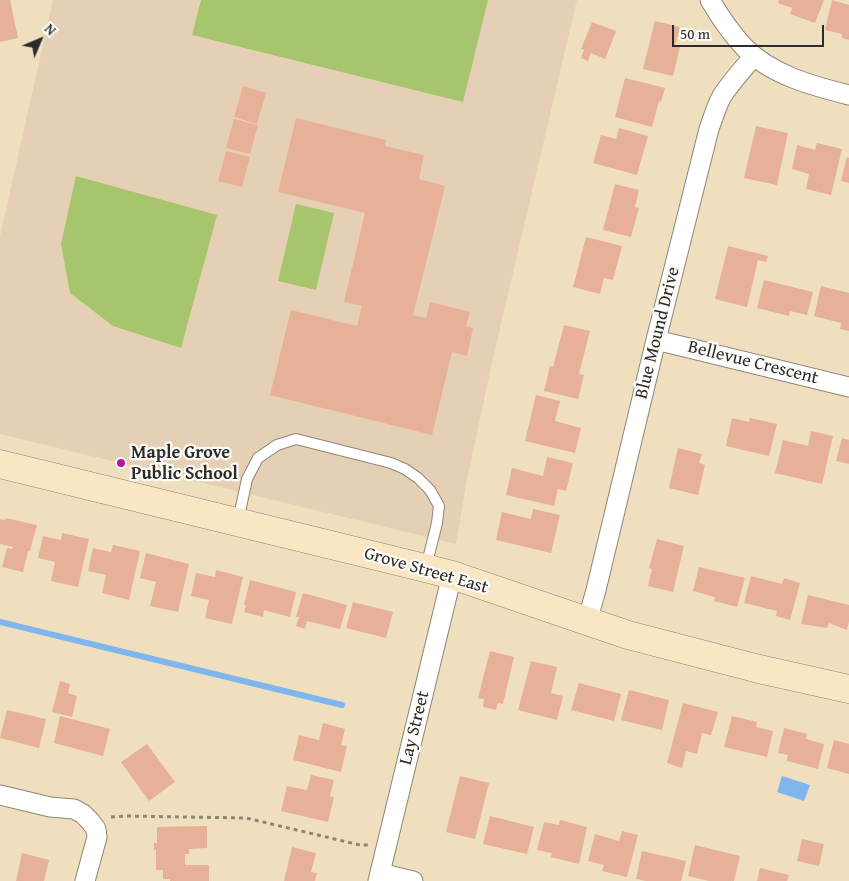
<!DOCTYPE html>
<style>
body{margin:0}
#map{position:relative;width:849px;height:881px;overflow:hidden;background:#f0dfbf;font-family:"Gentium Book Plus",serif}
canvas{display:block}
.north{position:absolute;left:15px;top:15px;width:50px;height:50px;-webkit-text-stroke:4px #fdfcf7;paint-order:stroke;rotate:45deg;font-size:14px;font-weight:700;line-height:20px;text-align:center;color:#2b2b2b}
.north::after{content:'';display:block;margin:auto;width:18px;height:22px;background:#2b2b2b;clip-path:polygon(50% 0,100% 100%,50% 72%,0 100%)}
.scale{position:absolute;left:672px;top:25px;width:152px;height:22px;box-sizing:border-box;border:2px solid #2b2b2b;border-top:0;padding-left:6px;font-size:15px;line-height:18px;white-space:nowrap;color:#2b2b2b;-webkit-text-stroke:4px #fdfcf7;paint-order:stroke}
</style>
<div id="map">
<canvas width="849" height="881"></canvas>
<div class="north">N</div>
<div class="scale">50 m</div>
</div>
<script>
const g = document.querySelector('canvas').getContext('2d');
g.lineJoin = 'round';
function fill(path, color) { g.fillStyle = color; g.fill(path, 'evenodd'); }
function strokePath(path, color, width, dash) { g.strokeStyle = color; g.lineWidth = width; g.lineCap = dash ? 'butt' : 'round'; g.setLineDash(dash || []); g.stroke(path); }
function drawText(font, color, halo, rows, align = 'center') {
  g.font = font + ' "Gentium Book Plus",serif'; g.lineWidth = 4.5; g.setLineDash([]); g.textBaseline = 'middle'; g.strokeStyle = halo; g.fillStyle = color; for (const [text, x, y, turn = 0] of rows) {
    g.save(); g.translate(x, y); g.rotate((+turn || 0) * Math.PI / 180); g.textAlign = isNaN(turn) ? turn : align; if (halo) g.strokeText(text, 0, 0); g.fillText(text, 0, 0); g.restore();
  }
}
const built = new Path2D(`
 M53,0H577L493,358L467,480L456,544L0,434V236Z`);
const green = new Path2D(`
 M201,0H488L463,102L192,35Z
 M76,176L217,215L181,348L113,326L70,293L61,244Z
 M296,204L334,213L316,290L278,281Z`);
const water = new Path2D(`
 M782,776L810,785L804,801L777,792Z`);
const stream = new Path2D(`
 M0,622L342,705`);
const building = new Path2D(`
 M0,0H10L18,38L0,42Z
 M779,0H824L815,23L790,14L792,8L778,3Z
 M832,0L849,5V40L842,38V34L825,30Z
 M655,21L680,27L675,46L680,47L673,76L643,69Z
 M592,22L616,31L605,59L591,53L588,61L581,58L584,50L581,49Z
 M625,78L665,88L661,102L659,101L652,127L615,117Z
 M243,86L266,93L257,124L234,117Z
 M296,118L386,140L385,146L424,155L419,179L445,186L413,315L426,318L430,302L470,312L466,326L473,328L467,356L452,352L432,435L270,395L291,310L357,326L362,306L344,302L365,213L278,192Z
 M234,119L258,125L250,154L226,148Z
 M756,126L788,133L777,185L744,178Z
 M619,128L648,136L637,175L593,163L601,135L616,139Z
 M817,143L842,149L831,195L806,189L809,174L792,169L797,145L815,150Z
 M226,151L250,157L242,187L218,181Z
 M847,157L849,158V183L841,181Z
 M615,184L639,190L635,207L639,208L631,237L603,230Z
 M586,237L622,246L613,280L604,278L600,294L573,287Z
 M728,246L768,256L766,262L758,260L747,307L715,299Z
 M764,280L813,292L807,315L790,311L789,316L757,308Z
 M821,286L849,293V331L840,329L841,323L814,316Z
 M564,325L590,331L579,374L584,375L578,399L544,391L550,366L553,367Z
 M536,395L560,401L555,421L581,428L575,453L525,441Z
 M732,418L749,422L750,418L777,424L769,456L726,446Z
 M811,431L833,436L822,484L775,473L783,440L808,446Z
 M842,438L849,440V464L836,461Z
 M678,448L702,454L699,463L705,465L698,495L669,488Z
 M547,457L573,463L566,491L558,489L554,506L506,495L512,468L543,476Z
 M533,509L560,515L551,553L496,540L502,512L531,519Z
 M6,518L37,525L30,551H28L23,572L2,567L7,548L12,549L13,547L0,544V519L5,520Z
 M62,533L89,539L78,587L51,581L55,562L38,558L43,536L61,540Z
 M657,539L684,546L673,592L648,586L652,569L649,568Z
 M113,545L140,551L129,600L102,593L106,575L88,571L93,548L111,552Z
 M146,553L189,564L178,612L150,606L156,582L140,578Z
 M699,567L745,578L737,607L714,601L715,597L693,591Z
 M216,570L243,577L232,624L205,618L209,600L191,596L196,573L215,577Z
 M751,576L782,584L784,578L800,583L790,620L776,616L777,611L744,603Z
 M250,580L296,592L290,617L264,610L263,617L244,612L246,605H244Z
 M303,593L347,605L340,629L307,621L305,629L296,626L299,617H296Z
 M808,595L849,605V621L847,630L829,623L827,628L801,624Z
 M353,602L393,612L386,638L346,628Z
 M490,651L514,657L503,704L498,703L496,710L483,707L484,699L478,698Z
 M531,661L557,667L551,693L563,696L557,720L518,710Z
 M60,681L70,684L68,693L77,696L72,717L52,712Z
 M579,683L621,694L614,721L571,710Z
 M629,690L669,700L662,730L621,720Z
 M683,703L718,712L711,735L702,733L697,754L686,751L682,768L667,763Z
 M7,710L46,719L39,748L0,738Z
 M60,716L110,729L103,756L54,743Z
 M732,716L757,722L756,727L773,731L767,757L724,747Z
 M323,723L345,729L341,745L347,746L341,772L293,760L299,735L319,740Z
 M784,728L807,734L806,739L824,744L818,769L787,761L788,755L778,753Z
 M834,740L849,744V774L827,768Z
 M147,744L175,782L149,801L121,762Z
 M311,775L334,780L330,796L334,797L328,822L281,811L287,786L307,790Z
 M460,776L489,783L475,839L446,832Z
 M490,816L534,827L527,854L483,844Z
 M560,820L587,827L579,864L551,857L552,853L537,850L544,822L559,825Z
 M207,826V848L189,849V854H185V865H209V881H170V879H163V870H156V850H154V843H157V827Z
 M622,831L638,835L627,877L602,871L604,865L588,861L595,834L619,841Z
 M802,839L824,844L819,866L797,861Z
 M695,845L740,856L734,881H709L688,876Z
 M292,847L316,853L311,872L317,873L315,881H284Z
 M642,851L686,861L681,881H646L636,879Z
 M22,853L49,860L44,881H16Z
 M760,868L789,875L787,881H757Z`);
const path = new Path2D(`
 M111,817L125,816L246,818L360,845H368`);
const lane = new Path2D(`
 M238,521L247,479L258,458L277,445L296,439L391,463L405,469L418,478L430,490L439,506L437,523L426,567`);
const street = new Path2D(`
 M710,0C720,17 731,33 744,47C771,75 813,86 849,95
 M656,340L849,387
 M587,622L596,590L656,340L709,129C713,118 716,107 722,96C731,82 743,69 754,56
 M0,795L50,807L74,809L83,814L90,821L96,829L97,837L85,881
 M380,873L413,881
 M378,881L452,575`);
const secondary = new Path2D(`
 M0,464L425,568L452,575L628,635L759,669L849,689`);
const markers = [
 [121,463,5,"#b5179e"]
];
const streetNames = [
 ["Blue Mound Drive",658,333,-76],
 ["Bellevue Crescent",753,363,14],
 ["Grove Street East",426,571,16],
 ["Lay Street",415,728,-76]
];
const poiNames = [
 ["Maple Grove",131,453],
 ["Public School",131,474]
];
fill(built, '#e6d0b5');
fill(green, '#a6c56d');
fill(water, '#7fb6ee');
strokePath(stream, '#7fb6ee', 6);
fill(building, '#e7b098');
strokePath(lane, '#8e8575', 12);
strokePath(street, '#8e8575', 21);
strokePath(secondary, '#8e8575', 29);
strokePath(path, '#8e8575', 3, [4, 4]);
strokePath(lane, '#fff', 10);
strokePath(street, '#fff', 19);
strokePath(secondary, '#fbe6c4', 28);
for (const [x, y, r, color] of markers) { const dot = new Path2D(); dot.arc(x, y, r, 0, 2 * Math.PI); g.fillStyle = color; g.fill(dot); strokePath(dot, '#fdfcf7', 2); }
drawText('18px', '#2b2b2b', '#fdfcf7', streetNames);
drawText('bold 18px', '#2b2b2b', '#fdfcf7', poiNames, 'left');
</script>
